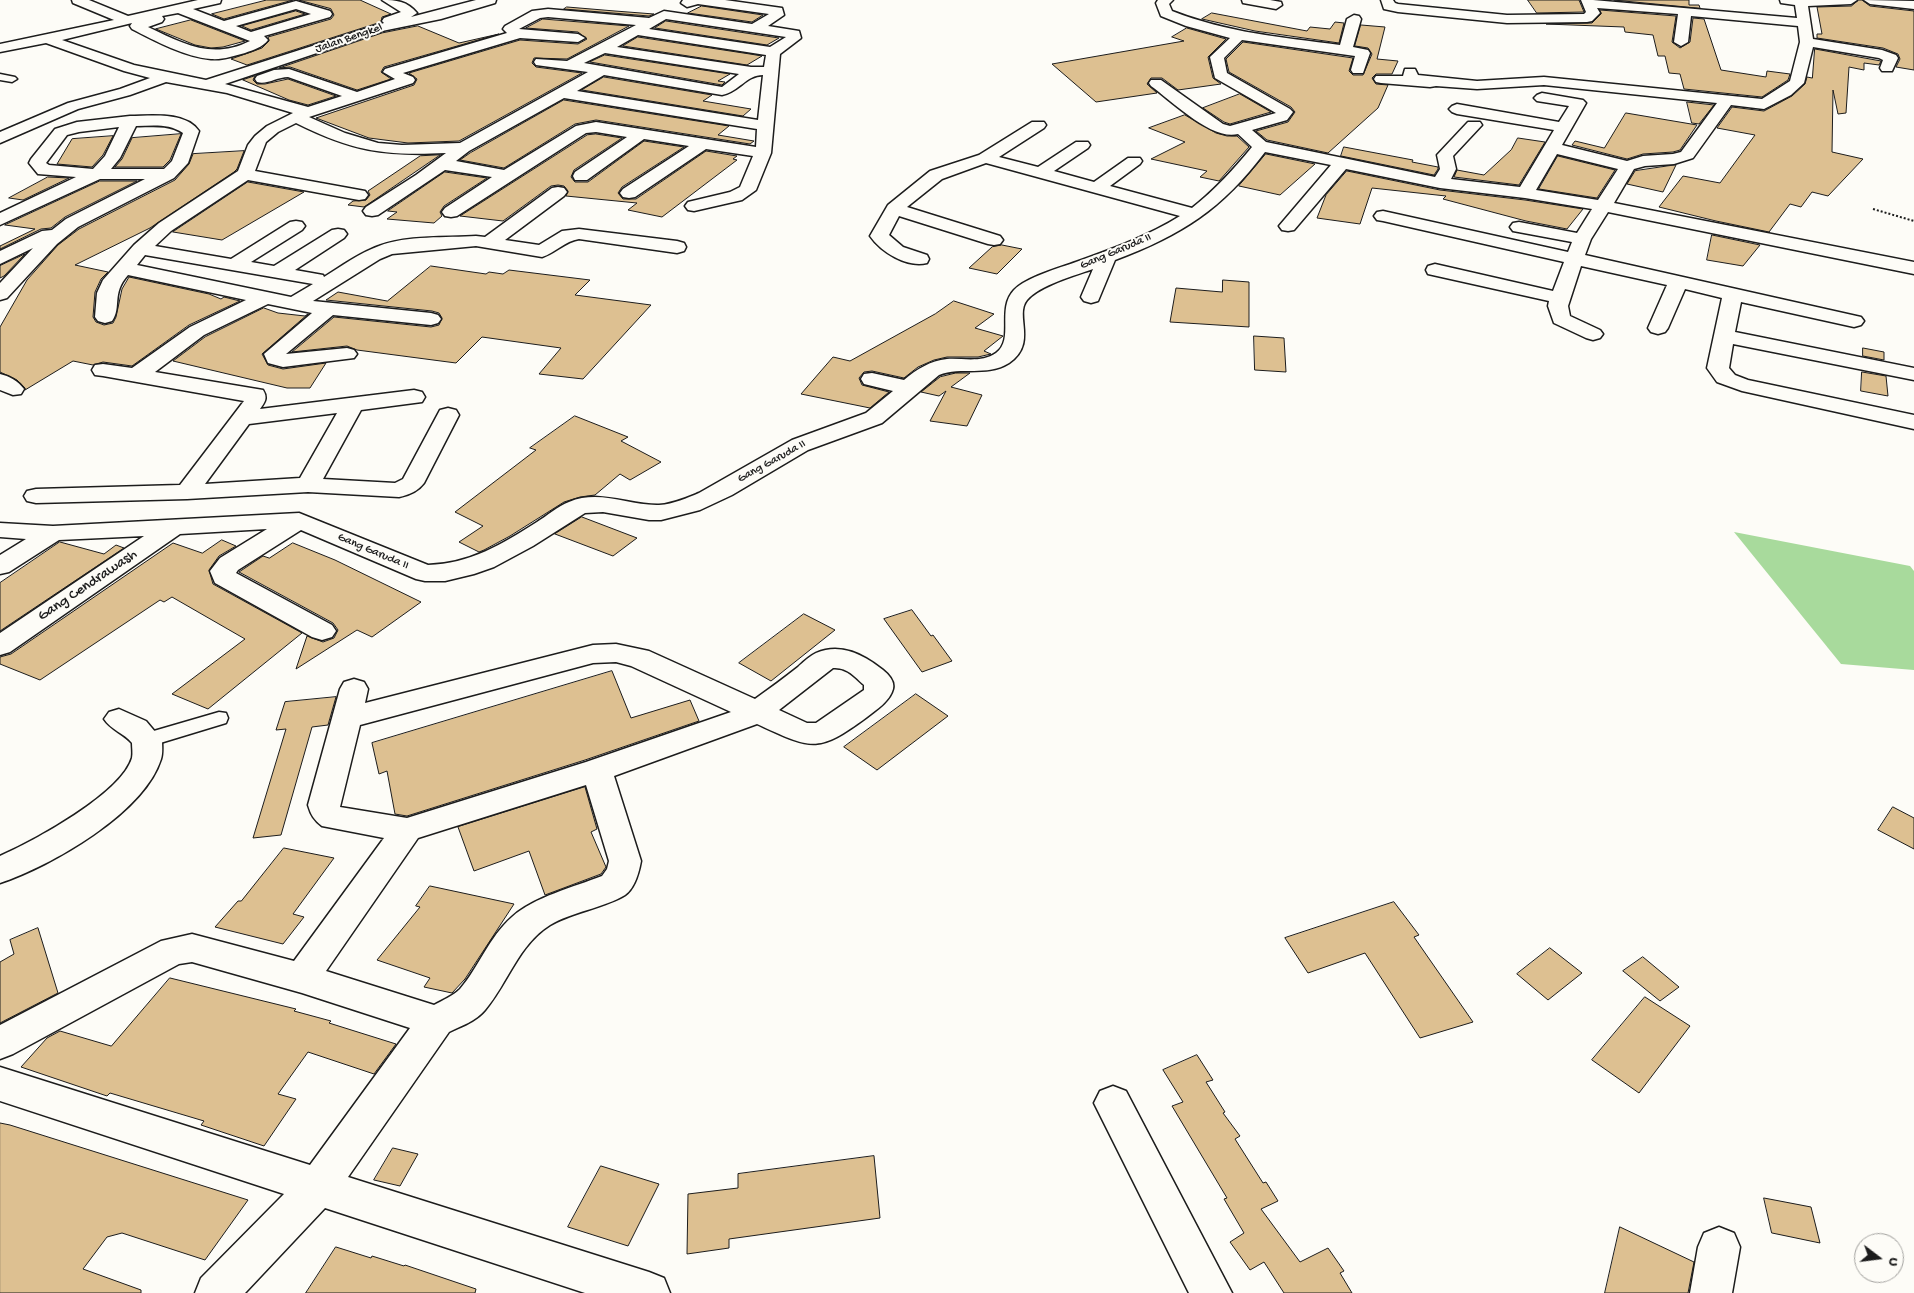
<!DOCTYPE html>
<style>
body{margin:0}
#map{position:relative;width:1914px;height:1293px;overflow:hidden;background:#fdfcf7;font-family:"Gochi Hand",sans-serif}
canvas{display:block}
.north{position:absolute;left:1854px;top:1233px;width:50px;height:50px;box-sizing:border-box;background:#fdfcf7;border:1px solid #a3a29f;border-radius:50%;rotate:105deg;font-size:14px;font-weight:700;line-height:20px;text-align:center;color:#1c1c1c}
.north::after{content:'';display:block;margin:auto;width:18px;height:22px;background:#1c1c1c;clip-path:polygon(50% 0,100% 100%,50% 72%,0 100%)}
</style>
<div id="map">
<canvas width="1914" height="1293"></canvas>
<div class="north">U</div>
</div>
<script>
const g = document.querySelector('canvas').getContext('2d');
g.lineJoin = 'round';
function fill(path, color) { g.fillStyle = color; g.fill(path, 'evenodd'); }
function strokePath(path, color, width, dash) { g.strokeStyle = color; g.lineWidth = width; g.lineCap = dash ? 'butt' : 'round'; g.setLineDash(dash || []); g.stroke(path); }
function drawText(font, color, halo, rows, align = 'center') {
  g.font = font + ' "Gochi Hand",sans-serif'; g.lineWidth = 4; g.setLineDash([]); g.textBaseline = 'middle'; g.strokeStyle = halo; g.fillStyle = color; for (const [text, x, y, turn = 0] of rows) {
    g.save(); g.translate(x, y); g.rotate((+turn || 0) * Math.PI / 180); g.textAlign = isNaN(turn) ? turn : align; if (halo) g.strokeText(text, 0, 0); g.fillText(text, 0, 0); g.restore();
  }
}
const green = new Path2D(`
 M1734,532L1910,566L1914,571V670L1841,664Z`);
const building = new Path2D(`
 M267,0H293L224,19L212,14Z
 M299,0H360L391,14L382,17L381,22L247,65L231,59L262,48L269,41L268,37L331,19L334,15L331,9Z
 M1528,0H1579L1584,12L1537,13Z
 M1614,0H1689V5H1699L1700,8Z
 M1859,0H1862L1870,6L1914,11V70L1896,67L1900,59L1898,54L1883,48L1817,38V34H1822L1817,7L1851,6Z
 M702,6L763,15L752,22L688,13Z
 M567,7L615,11L654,14L649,16L564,9Z
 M1600,10L1676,16L1672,42L1680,48L1690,42L1693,18L1704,19L1721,70L1766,77L1767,71L1790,74L1788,80L1762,97L1684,89L1680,74L1669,73L1665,56H1658L1653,35L1625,32L1624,27L1546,24L1592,23L1601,14Z
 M296,11L305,14L251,30L242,26Z
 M1212,13L1307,31L1310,27L1330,29L1335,22L1344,23L1339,43L1255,31L1202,19Z
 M543,19L629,26L567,59L534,58L532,63L536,67L582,73L459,141L408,143L369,138L316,118L414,85L417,79L409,73L520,40L578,44L587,39L578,32L526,28Z
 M191,20L245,41L223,47L211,48L195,45L156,29Z
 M666,21L779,38L767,45L655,28Z
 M1361,25L1385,27L1377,59L1398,61L1392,74H1376L1372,78L1376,84L1388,85L1378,108L1328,153L1267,140L1256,131L1288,122L1295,112L1291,107L1229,72L1226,59L1243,42L1353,58L1349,71L1353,75H1363L1372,54L1368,48L1355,46Z
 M418,26L459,43L499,34L384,67L381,72L391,79L357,90L290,67L279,68L382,33Z
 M1187,28L1226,39L1208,57L1213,78L1221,84L1178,90L1162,78H1151L1147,84L1157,93L1096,102L1052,64L1184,41L1172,37Z
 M638,37L750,54L762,56L747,65L623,46Z
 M1815,49L1881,61L1879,65L1864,63V70L1849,67L1846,113L1838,114L1833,90L1832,152L1863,159L1828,196L1812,192L1801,207L1790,204L1769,232L1716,221L1659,207L1683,176L1720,183L1755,135L1717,128L1732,107L1764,111L1792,96L1805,84L1807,77L1812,78Z
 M605,55L730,74L718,81L725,82L722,85L590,62Z
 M255,76L253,80L257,84H265L288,79L336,96L308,105L289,100L243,80Z
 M604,77L712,95L703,101L751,109L743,116L582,90Z
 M1240,94L1271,112L1230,124L1224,122L1203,108Z
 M564,100L729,126L718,135L754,141L750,144L596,120L575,124L504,168L460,160L470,153Z
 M1687,102L1714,105L1699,124L1692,123Z
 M1626,113L1697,125L1680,150L1673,152L1643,154L1627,159L1572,145L1575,141L1604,148Z
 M1185,115L1216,133L1227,136H1237L1249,147L1219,181L1200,177L1207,171L1151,159L1185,142L1149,128Z
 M181,134L170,160L163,167H115L122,159L132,138Z
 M596,134L622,138L574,170L571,177L575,182H588L644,141L684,147L622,187L618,193L623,199H636L706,151L737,156L733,159L737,160L662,217L628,210L637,203L566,196L568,191L564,186L558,185L551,186L503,221L460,216L587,135Z
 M113,136L103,155L92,167L57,164L72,139Z
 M1518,138L1545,142L1519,185L1454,177L1457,170L1484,175L1511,150Z
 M1344,147L1413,160L1412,162L1438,167V169L1434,175L1341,156Z
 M244,151L237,169L234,172L150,228L75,265L108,272L101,279L95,292L93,317L96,322L104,325L113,323L116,317L122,289L129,277L209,294L221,299L224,297L240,301L189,325L132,366L103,362L93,365L73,361L25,390V388L17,380L0,372V327L27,280L58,245L79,229L175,180L189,164L193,154Z
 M1266,154L1315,164L1280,195L1239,186Z
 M440,155L364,207L348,205L353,201L366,200L370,195L368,191L420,156Z
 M1558,156L1615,170L1597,198L1539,189Z
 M1676,165L1663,192L1627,184L1635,171Z
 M1347,171L1440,190L1525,200L1583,209L1567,229L1526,221L1443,199L1446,196L1372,188L1360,224L1317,218L1326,195Z
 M445,172L487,178L444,206L440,212L442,216L434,223L387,219L397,212L388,211Z
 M48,177L69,178L23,200L9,198Z
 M100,181H137L65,217L51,228L41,229L0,249V246L35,229L5,225Z
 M248,182L304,192L222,240L173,232Z
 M1712,235L1760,245L1743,266L1707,260Z
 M1002,245L1022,249L997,274L969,268L992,247Z
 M25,254L4,276L0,278V266Z
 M431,266L486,274L489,272L503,274L509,270L590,280L575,295L651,305L583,379L539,374L561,348L482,337L456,363L357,350L347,346L292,352L334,317L431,327L439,325L442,318L439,313L432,311L326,300L338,292L387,301Z
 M1223,280L1249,282V327L1170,322L1176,288L1222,292Z
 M954,301L994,314L975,328L1003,336L984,351L991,354L978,357H947L934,360L918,367L904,378L872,371L864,372L859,378L862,385L889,392L870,408L801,394L833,357L850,361L935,314Z
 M264,308L278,313L305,316L308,314L262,354L268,365L283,369L326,363L310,388H287L173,361L205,337Z
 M1254,336L1284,338L1286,372L1255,370Z
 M1863,348L1884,352V360L1863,356Z
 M1862,372L1886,376L1888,396L1861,391Z
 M956,373H970L951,387L982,395L967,426L930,421L946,391L939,396L921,392L940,377Z
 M575,416L628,437L621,441L661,462L630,480L620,474L595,495L580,497L564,502L510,536L484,550L479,552L459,542L483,526L455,512L536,450L530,448Z
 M582,517L637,538L613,556L555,534Z
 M222,540L236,546L219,556L209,570L213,584L302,633L208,709L172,694L245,639L172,597L164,602L160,600L40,680L0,664V657L11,654L173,543L202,553Z
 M60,542L104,554L116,545L124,548L0,631V583Z
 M293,543L335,560L421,602L372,637L357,630L296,669L307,636L323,642L334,638L338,630L333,623L239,572L263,556L269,558Z
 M912,610L931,636L933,635L952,661L922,672L884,619Z
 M804,614L835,630L771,681L739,663Z
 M612,671L631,718L690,700L699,721L585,760L407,816L395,814L387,771L379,774L372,743Z
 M916,694L948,716L877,770L844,747Z
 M336,697L328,725L312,727L281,835L253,838L286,729L276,730L285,702Z
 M585,787L597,829L591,832L606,867L601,874L545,895L529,851L474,871L458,827Z
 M1893,807L1914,818V849L1878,830Z
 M284,848L334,858L293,914L304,917L283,944L215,927L238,901H241Z
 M430,886L514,904L465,979L452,993L424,987L430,978L377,960L420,907L416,906Z
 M1394,902L1419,935L1414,937L1473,1022L1420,1038L1365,953L1308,973L1285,938Z
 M38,928L58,993L0,1023V962L14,954L10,940Z
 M1550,948L1582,973L1548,1000L1517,974Z
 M1643,957L1679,987L1660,1001L1623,971Z
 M170,978L296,1009L294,1011L331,1021L329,1023L396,1044L374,1074L308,1052L278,1094L296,1099L264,1146L201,1125L204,1121L110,1093L107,1096L21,1067L47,1038L60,1031L111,1046Z
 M1645,997L1690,1026L1639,1093L1592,1060Z
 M1197,1055L1213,1080L1206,1082L1225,1112L1223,1113L1240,1136L1235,1139L1263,1183L1266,1182L1278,1201L1261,1209L1300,1262L1328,1248L1344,1271L1340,1273L1352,1293H1284L1264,1262L1250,1270L1230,1242L1244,1233L1224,1199L1227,1198L1172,1106L1183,1102L1163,1070Z
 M0,1123L10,1125L248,1200L205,1260L122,1233L107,1237L83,1269L141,1290V1293H0Z
 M393,1148L418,1154L400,1186L374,1180Z
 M874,1156L880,1218L729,1239V1248L687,1254L688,1194L738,1188V1174Z
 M601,1166L659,1184L628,1246L568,1227Z
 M1764,1198L1811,1207L1820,1243L1772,1233Z
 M1620,1227L1694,1262L1688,1293H1605Z
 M336,1247L371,1258L372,1256L404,1266L405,1265L476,1289L475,1293H306Z`);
const path = new Path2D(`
 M1873,209L1914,221`);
const lane = new Path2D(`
 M0,74L15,77L17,79L12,82L0,80Z
 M219,712L226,713L228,718L226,723L147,747L140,745L138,740L140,735Z`);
const street = new Path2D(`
 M72,0H89L128,16L198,0H221L220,3L193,9L224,21L296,1L330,11L332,14L330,17L264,36L268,40C263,47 253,50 245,53C234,56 222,60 211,59C185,57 155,41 132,29L130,26L132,23L62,40L134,65L206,80L384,23L382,21L384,18L401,12L382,0C396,0 407,1 417,13L411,17L476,0H496L495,3L441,19L382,31L225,84L308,107L342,96L288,77C277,77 267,85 257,82L255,79L257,76L274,70L289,69L357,92L395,79L383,72L385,69L507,33L503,29L505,26L532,11L548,9L649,18L664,11L752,24L769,14L698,4L687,7L681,3L683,0H725L782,8L784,15L768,26L799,31L801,38L780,54L771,153L756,190L742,200L694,211L688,210L685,206L688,202L730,192L740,187L753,156L706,149L635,197L629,198L623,197L620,193L623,189L689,146L644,139L587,180H575L573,176L575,172L627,137L596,132L586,133L457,216L451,217L445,216L442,212L445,208L492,177L445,170L378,215L372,216L366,215L363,211L366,207L416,175L446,153C383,156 352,151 296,123L278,132L266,142L255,171L365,191L368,195L365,199L359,200L248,180L171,231L155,246L231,259L290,222L296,221L302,222L305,226L302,230L251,262L274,266L332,230L338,229L344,230L347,234L344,238L295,270L323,275L324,277C342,266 359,253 379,246C406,235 447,238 476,236L485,237L552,188L558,187L564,188L567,192L564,196L505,240L539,245L562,231L579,229L677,241L684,243L686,247L684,251L677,253L579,239C565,241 555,253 542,257L476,246L392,254L380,259L313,301L431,313L438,315L441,319L438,323L431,325L333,315L286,354L347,348L354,350L357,354L354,358L283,367L268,363L264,354L312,313L268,304L204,335L155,372L263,390C268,398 265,402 260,409L414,390L422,392L425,397L422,402L361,410L323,479L395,483L403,479L440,410L448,408L456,410L459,415L424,483C418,491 409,495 399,497L308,492L187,499L36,503L27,501L24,496L27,491L36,489L180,485L244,401L103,376L95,375L92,370L95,365L103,364L132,368L190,327L246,300L128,275C111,294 122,307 112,321L105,323L98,321L95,317L97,293L103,280L134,245L159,223L238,171L248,145L255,136L267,126L293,113L227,93L166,82L130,95L78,109L0,143V132L68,103L120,89L150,78L124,71L46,43L0,52V44L114,20L73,3ZM296,9L311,14L251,32L236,26ZM178,13L250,41C212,60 184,44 148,27L162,22L164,19L162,16ZM548,17L636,25L567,61L536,59L534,62L536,65L588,72L460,143L402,145L378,143L345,133L309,117L413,83L415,80L413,77L403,73L520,38L578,42L585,38L578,34L519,29L540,18ZM666,19L786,37L770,47L649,29ZM638,35L766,55L764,67H751L617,47ZM605,53L739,74L722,87L584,63ZM604,75L722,95C739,92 746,75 763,75L758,120L577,91ZM564,98L757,129L756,147L596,122L576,126L504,170L456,161L469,151ZM145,255L313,284L291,297L137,265ZM337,413L300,478L205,484L249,424Z
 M1158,0H1173L1169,4L1172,11C1228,33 1281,37 1340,45L1347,19L1354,15L1359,16L1361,19L1353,47L1368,50L1370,53L1363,73H1353L1351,70L1355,56L1242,40L1224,58L1227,73L1290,109L1293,112L1287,120L1252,130L1266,142L1435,177L1440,169L1437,155L1468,122H1480L1482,125L1453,156L1456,169L1451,179L1520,187L1554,130L1457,114L1452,112L1449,109L1452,106L1457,104L1559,122L1569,106L1537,101L1534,98L1537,95L1542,93L1583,100L1586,103L1562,145L1627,161L1643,156L1673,154L1681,152L1717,103L1544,85L1477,89L1436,86L1430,87L1381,83L1376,82L1374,79L1376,76H1403L1405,69H1415L1418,75L1477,81L1544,77L1762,99L1790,81L1800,42L1798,26L1691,16L1688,42L1681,46L1674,42L1678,14L1597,8L1600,13L1592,21L1587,22L1507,23L1398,12L1384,9L1381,0H1393L1395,3L1398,4L1507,15L1584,14L1586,12L1581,0H1593L1797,18L1795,5L1781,3L1780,0H1857L1851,4L1808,6L1813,39L1882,50L1896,55L1898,58L1892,71H1882L1880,68L1883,60L1879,58L1813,47L1804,83L1791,95L1764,109L1731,105L1693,158L1674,164L1645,166L1634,169L1614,203L1914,262V274L1608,212L1591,239L1585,255L1861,317L1864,321L1861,325L1854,327L1741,302L1735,332L1914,368V380L1733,344L1729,368L1735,375L1748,380L1914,415V429L1742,391L1717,382L1707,368L1722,298L1685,289L1668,328L1665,332L1658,334L1651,332L1648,328L1667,285L1581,266L1568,306L1570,316L1600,330L1603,334L1600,338L1593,340L1586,338L1554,323L1548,306L1549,301L1428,274L1426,270L1428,266L1435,264L1553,291L1564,262L1383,221L1377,220L1374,216L1377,212L1383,211L1568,252L1572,242L1513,231L1510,227L1513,223L1519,222L1577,233L1592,209L1525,198L1440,188L1346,169L1294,230L1288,231L1282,230L1279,226L1331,165L1265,152C1222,209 1182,235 1115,260L1098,301L1091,303L1084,301L1081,297L1093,269C1076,275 1038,286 1027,300C1014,316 1038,343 1009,363C987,377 961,366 939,375L882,423L808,450L732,495L700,510L661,520H649L603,512L585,513L533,546L494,567L474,574L445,581H425L416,579L301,530L238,570L236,573L332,625L336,631L332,637L322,640L312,637L215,583L210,571L220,558L267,529L180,534L10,652L0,655V633L144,536L59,540L9,572L0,574V555L26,539L0,537V523L53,526L299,513L428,565C469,564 503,544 537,522C547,516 558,506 569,502C600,489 629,506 659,505C674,504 687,498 699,493L792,440L866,413L893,391L864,384L861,379L864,374L872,373L904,380C917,369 930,361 947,359C963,358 982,363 996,353C1015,339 996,309 1014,290C1027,277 1059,268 1076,262C1112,249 1148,236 1180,216L986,163L942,179L907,207L1000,236L1003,240L1000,244L994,245L988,244L899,216L889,235L903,247L927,255L929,259L927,263C907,268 881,252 870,236L888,205L930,171L979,155L1032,122H1044L1046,125L1044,128L999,157L1038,167L1076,142H1088L1090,145L1088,148L1054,171L1094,182L1128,158H1140L1142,161L1140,164L1110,186L1192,208C1215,190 1234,169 1252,147L1238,134C1212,141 1172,101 1151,86L1149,83L1151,80H1161L1223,124L1230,126L1276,113L1215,78L1210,57L1230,38L1186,26L1161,16L1156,3ZM1557,154L1618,169L1598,200L1536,190Z
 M1242,0H1270L1281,2L1282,5L1276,9L1243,3Z
 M1864,0L1914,1V9L1870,4Z
 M130,116C151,116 185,111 199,131L188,163L174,178L78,227L57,244L7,298L0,300V283L33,248L0,264V251L42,231L52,230L66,219L145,179H100L0,225V213L76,177L38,174L29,163L31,159L55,129L77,122ZM136,126C152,126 168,123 183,133L172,161L164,169H111L120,158ZM119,127L105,156L93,169L49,165L46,163L67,135L79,132Z
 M0,374C9,376 18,381 24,389L21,394L13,395L0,390Z
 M616,644L649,651L755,699C769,689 784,678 798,667C803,662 810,656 816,653C841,642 864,655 883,670C888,674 895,681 893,689C890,701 876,710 867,717C817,754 812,749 757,724L614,776L641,861C639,872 635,888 625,895C604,908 571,912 550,925C518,945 508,983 485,1010C476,1021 461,1026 449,1032L348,1177L649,1272L664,1278L670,1293H585L325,1208L245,1293H195L201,1278L284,1194L0,1101V1067L310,1165L410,1028L302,993L192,962L179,964L13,1054L0,1059V1025L161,941L192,934L294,961L384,838L322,826C314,820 311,815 308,805L340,689L344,682L354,679L364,682L368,689L365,703L593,645ZM616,662L631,666L731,712L586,762L407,818L340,807L360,725L593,663ZM833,668C847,667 854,676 864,685V690L816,723H807L779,710ZM586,785L609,861L607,869L602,876C574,887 534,897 512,917C489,937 479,967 460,989C453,996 443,1000 434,1005L326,971L418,838Z
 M119,709L146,721L162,740C162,746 163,753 161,759C144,813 51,866 0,883V856C34,841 121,794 132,758C133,753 132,748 132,743C124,733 111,730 104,719L109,712Z
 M1113,1086L1126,1091L1232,1293H1189L1094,1103L1100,1091Z
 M1719,1227L1734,1233L1740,1247L1732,1293H1690L1698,1247L1704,1233Z`);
const farStreetnames = [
 ["Jalan Bengkel",349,39,-19],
 ["Gang Garuda II",1116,252,-23],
 ["Gang Garuda II",772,462,-29],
 ["Gang Garuda II",373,552,23]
];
const streetNames = [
 ["Gang Cendrawash",88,586,-34]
];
fill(green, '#a8da9c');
fill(building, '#ddc091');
strokePath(building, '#1c1c1c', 1);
strokePath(lane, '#1c1c1c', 3);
strokePath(street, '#1c1c1c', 3);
strokePath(path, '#1c1c1c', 2, [2, 2]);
fill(lane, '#fdfcf7');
fill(street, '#fdfcf7');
drawText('12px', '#1c1c1c', '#fdfcf7', farStreetnames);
drawText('15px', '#1c1c1c', '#fdfcf7', streetNames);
</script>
